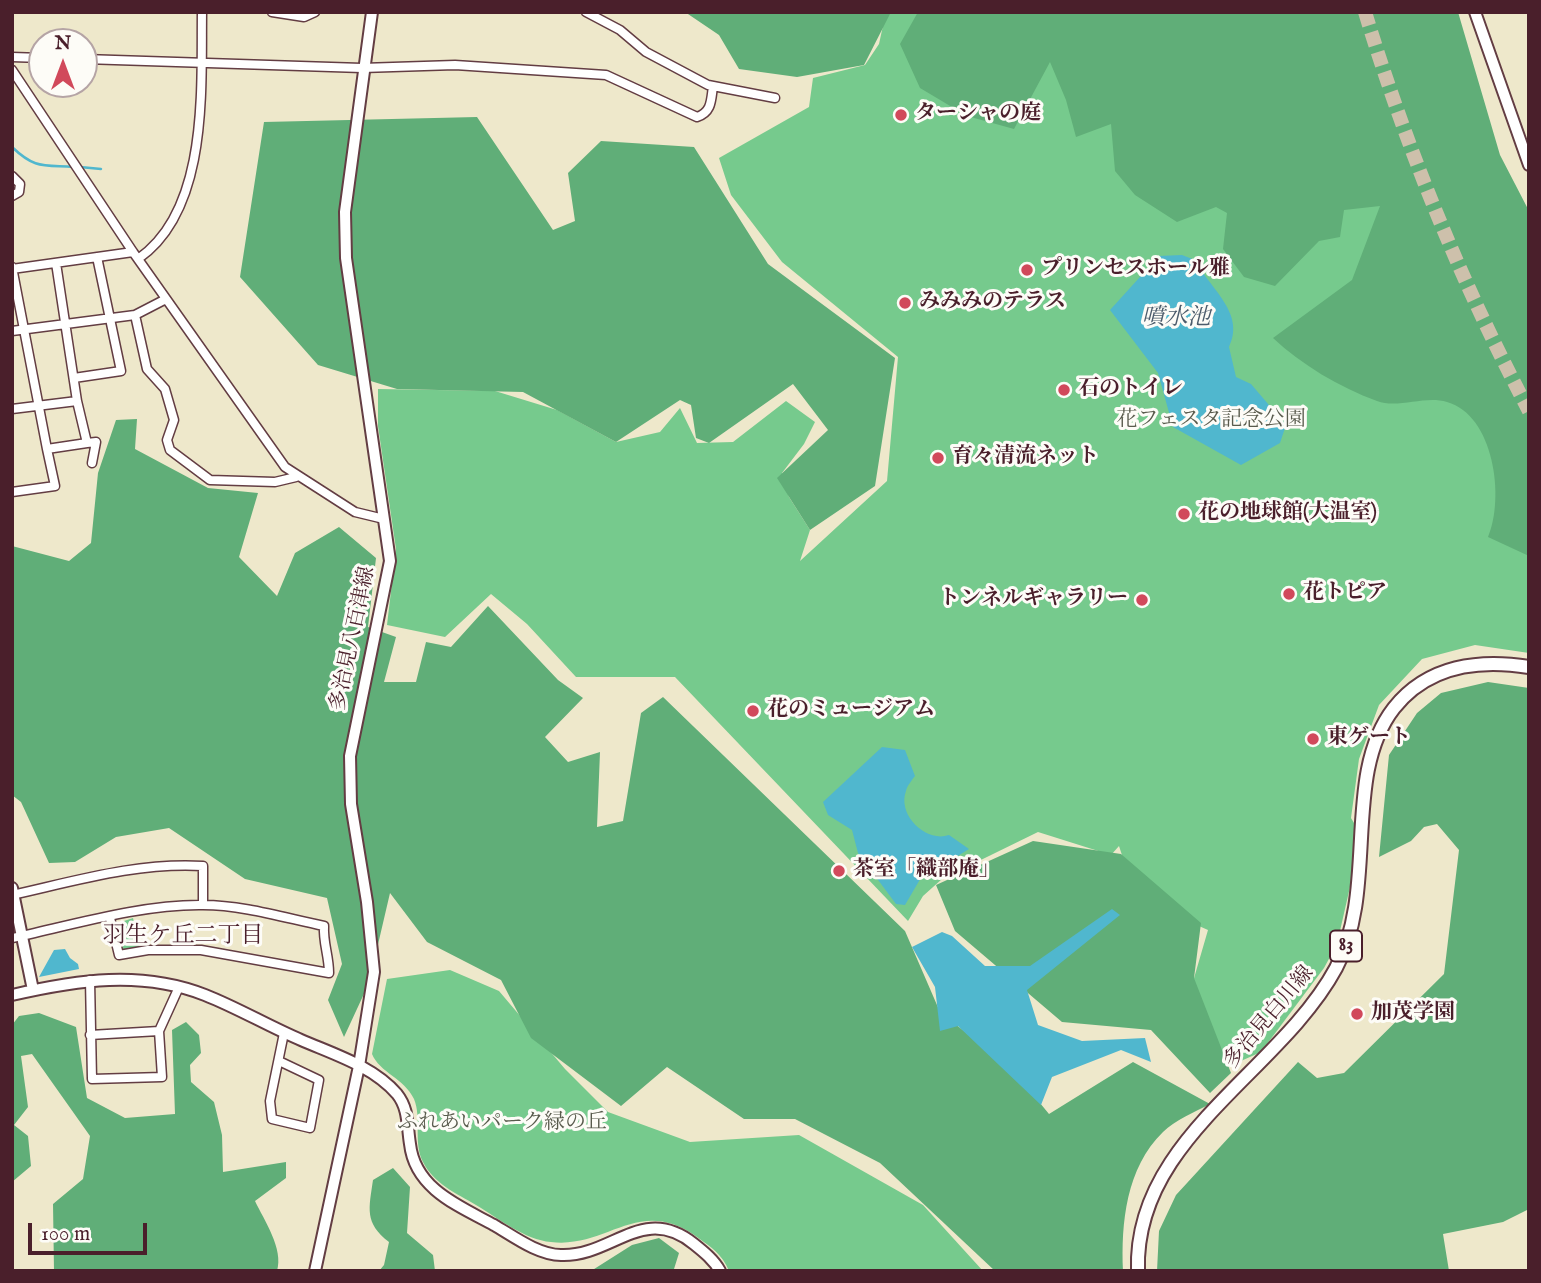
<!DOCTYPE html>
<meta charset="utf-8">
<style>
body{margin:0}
#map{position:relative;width:1541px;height:1283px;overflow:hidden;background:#eee8cb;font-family:"IM FELL English",serif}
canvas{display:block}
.frame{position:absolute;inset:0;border:14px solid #4a1f2b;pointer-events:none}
.north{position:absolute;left:28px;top:28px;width:70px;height:70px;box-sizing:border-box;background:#fdfcf7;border:2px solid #b5a4a5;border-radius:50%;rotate:0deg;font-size:19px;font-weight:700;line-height:28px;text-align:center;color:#4a1f2b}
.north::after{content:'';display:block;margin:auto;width:24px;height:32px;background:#d1495b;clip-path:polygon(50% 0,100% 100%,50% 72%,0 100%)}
.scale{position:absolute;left:28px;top:1223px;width:119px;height:32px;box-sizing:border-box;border:4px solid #4a1f2b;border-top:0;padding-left:9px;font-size:21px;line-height:24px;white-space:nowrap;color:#4a1f2b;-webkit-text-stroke:5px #fdfcf7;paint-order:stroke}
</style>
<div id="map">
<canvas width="1541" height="1283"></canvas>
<div class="frame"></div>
<div class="north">N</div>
<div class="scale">100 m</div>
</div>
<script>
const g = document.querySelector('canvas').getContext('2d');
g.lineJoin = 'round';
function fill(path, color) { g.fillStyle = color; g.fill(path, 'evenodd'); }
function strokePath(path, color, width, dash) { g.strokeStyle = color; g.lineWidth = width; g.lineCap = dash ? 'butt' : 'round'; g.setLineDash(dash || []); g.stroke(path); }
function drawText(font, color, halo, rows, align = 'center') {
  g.font = font + ' "IM FELL English","Noto Serif JP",serif'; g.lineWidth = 6; g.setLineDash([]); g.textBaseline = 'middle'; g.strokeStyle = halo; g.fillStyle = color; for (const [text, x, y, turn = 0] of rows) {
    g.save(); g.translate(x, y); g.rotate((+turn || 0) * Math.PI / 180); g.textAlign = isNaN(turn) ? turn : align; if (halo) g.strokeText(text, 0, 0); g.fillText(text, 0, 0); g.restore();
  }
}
const green = new Path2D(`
 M886,12H926L970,26L1529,229V653L1475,645L1422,659L1379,705L1359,759L1351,818L1357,828L1355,865L1337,944L1324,968L1261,1052L1212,1074L1192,985L1208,930C1162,909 1135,899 1119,846L1111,855L1038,832L942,879L923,896L908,921L675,677H576L527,624L491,594L445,637L387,625L396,549L378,426V389L495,391L557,410L616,442L660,432L680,408L697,443L733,442L786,401L815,422L804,444L782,473L789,497L810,530L800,561L887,481L898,357L782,262L731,195L719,158L809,107L813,78L865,65L879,44Z
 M133,918L140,948L125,950L120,947L115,924Z
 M450,970L499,991L565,1069L608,1112L690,1142L799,1135L923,1205L983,1271H729C722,1254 712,1248 697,1237C638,1195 608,1249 551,1242C525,1240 498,1218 476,1205C456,1193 434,1184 423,1162C413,1143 422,1118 414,1099C404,1078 380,1073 372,1054L387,979Z`);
const forest = new Path2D(`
 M685,12H891L864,65L797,77L739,69L719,35Z
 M918,12H1458L1500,155L1529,211V556L1488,537C1505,498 1494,415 1447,402C1425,395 1398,409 1377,401C1339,387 1302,365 1273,338L1352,280L1380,206L1344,210L1340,237L1319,241L1275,286L1244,277L1223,249L1227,213L1216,207L1177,222L1135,195L1115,171L1111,124L1076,137L1066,100L1050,62L1014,129L967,116L920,88L900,44Z
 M477,117L553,230L575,221L568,173L601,141L694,147L768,264L895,358L875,486L810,530L777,478L828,430L793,384L709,443L696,438L691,405L680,400L616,442L523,392L397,389L318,365L240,277L264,122Z
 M137,419L135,449L208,488L258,493L239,557L277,596L295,553L339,527L376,558L368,627L396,637L384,682H416L426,642L451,647L488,606L558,680L583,698L545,737L568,762L600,752L597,827L623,821L641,713L663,697L905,931L940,1012L1012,1069L1049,1114L1133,1062L1210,1104C1195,1112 1175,1120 1163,1132C1126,1168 1121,1223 1123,1271H995L880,1163L795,1119H744L667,1067L621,1106L531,1038L501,980L427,942L390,893L369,983L344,1037L328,1000L342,964L327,898L245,879L169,828L116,837L75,862L49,863L21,802L12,795V546L69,561L91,543L98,473L116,420Z
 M1488,682L1529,688V1209L1503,1222L1443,1234L1449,1271H1157L1159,1231L1176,1195L1298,1062L1317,1078L1344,1073L1444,974L1459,850L1437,824L1424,827L1411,841L1379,857L1389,755L1417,713L1441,693Z
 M1033,841L1121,854L1201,923L1194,978L1231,1073L1210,1093L1151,1030L1062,1022L955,931L936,885Z
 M39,1013L76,1027L87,1098L125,1118L175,1114L172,1030L186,1022L199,1035L201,1053L190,1065L191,1082L214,1102L222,1135L223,1172L286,1162V1178L255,1201C264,1220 284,1249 277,1271H54L53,1204L83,1179L90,1136L32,1054L21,1056L28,1107L14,1125L28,1136L31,1166L12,1182V1025L19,1016Z
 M393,1168L410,1187L407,1233L433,1255L435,1271H379L384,1265L389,1242C364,1223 369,1208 373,1180Z
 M659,1238L679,1253L674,1269L591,1271L632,1245Z`);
const water = new Path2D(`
 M1182,255L1195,260C1210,289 1246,313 1229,347L1236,377L1251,384L1286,425L1280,443L1241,465L1173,427L1158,373L1110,310L1159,256Z
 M882,747L905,750L915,776C912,780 907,786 906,791C897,815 926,843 949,835L969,849L956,857L945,873L933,869L922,876L905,905L896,904L858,853L852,830L828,815L823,802Z
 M1112,909L1120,915L1027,990L1038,1025L1082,1041L1145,1038L1151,1062L1121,1050L1052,1077L1041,1105L958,1026L940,1031L935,987L912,947L942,932L952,936L985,966H1030Z
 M65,949L70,958L78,964L79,969L39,977L54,950Z`);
const stream = new Path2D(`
 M12,147C35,169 43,165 73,167
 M80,167L101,169`);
const highwayTunnel = new Path2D(`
 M1365,12C1407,150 1462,284 1529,411`);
const street = new Path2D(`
 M272,12L304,17L315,12
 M586,12L620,30L646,52L708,85L775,98
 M12,57L42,58
 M84,59L362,68L455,65L606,75L697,117C712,112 711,100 713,86
 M12,70L133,252L285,467L355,512L384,519
 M12,176L20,184L19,192L12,196
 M138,259C209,210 201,89 202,12
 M12,267L47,449
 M12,269L133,252
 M135,315L147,369L165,389L174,420L167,440L170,450L210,480L275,482L296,477
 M12,331L135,315L166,299
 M74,378L121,371L97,257
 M12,409L77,401
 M87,443L96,442L92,463
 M12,492L55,486L47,449L87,443L77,401L56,263
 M12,895C75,881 138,862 203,866V905
 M12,938C72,925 142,904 203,905C243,905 285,918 324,926C323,943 329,956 329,973L201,950H148L119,955L110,918
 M90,980L92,1079L162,1077L159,1031L179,987
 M90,1035L159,1031
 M279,1061L319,1080L310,1128L272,1119L270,1101L284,1033`);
const secondary = new Path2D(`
 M1475,12L1529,165
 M12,888L33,990
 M12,995C77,980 141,970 205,995C238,1008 268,1026 301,1040C333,1054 373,1066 397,1094C409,1109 407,1126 410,1144C415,1189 459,1206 494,1225C513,1236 538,1255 561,1255C612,1257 643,1203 694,1244C704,1252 714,1260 720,1271
 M315,1271L359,1066L374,972L367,902L351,804L350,756L390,561L346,258L345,212L372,12`);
const primary = new Path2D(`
 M1138,1271C1133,1139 1280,1072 1336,968C1379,888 1341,776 1394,708C1428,665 1480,659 1529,667`);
const markers = [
 [901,115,7,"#d1495b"],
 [1027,270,7,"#d1495b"],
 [905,303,7,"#d1495b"],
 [1064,390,7,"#d1495b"],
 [938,458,7,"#d1495b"],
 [1184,514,7,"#d1495b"],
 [1289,594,7,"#d1495b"],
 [1142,600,7,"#d1495b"],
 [753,711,7,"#d1495b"],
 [1313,739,7,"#d1495b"],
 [839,871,7,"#d1495b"],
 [1357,1014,7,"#d1495b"]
];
const shields = [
 [1346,946,32]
];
const shieldNames = [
 ["83",1346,946]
];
const poiNames = [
 ["ターシャの庭",915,115],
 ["プリンセスホール雅",1041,270],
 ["みみみのテラス",919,303],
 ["石のトイレ",1078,390],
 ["育々清流ネット",952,458],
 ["花の地球館(大温室)",1198,514],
 ["花トピア",1303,594],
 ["トンネルギャラリー",1128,600,"right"],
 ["花のミュージアム",767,711],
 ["東ゲート",1327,739],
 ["茶室「織部庵」",853,871],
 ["加茂学園",1371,1014]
];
const parkNames = [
 ["花フェスタ記念公園",1211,421],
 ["ふれあいパーク緑の丘",502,1124]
];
const streetNames = [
 ["多治見八百津線",354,639,-78],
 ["多治見白川線",1270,1018,-50]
];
const waterNames = [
 ["噴水池",1176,319]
];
const neighbourhoodNames = [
 ["羽生ケ丘二丁目",183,937]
];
fill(green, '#76ca8d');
fill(forest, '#60ae78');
fill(water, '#50b7ce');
strokePath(stream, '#50b7ce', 2.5);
strokePath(highwayTunnel, '#cdc0ab', 14, [14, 7]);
strokePath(street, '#633d43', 11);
strokePath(secondary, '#633d43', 14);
strokePath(primary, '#633d43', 16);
strokePath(street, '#fff', 8);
strokePath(secondary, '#fff', 10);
strokePath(primary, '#fff', 12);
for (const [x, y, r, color] of markers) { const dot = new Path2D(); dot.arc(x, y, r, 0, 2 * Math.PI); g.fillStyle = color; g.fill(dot); strokePath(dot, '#fdfcf7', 2.5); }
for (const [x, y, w] of shields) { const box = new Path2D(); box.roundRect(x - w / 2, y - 15.5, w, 31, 5); g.fillStyle = '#fdfcf7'; g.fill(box); strokePath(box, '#4a1f2b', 2); }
drawText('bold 19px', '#4a1f2b', null, shieldNames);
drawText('bold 21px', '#4a1f2b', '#fdfcf7', poiNames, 'left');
drawText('21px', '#595b4d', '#fdfcf7', parkNames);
drawText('21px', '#4a1f2b', '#fdfcf7', streetNames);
drawText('italic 23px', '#4c5c6c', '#fdfcf7', waterNames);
drawText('23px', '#4a1f2b', '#fdfcf7', neighbourhoodNames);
</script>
